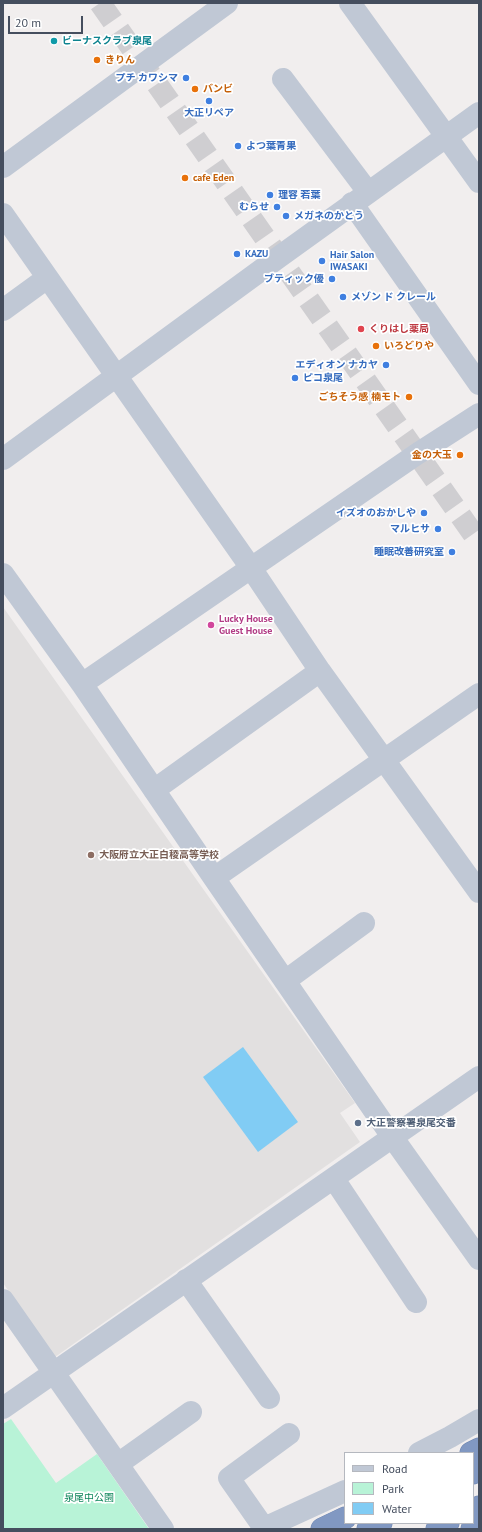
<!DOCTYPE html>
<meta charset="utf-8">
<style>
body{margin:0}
#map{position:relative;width:482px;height:1532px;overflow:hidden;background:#f1eeee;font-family:"PT Sans",sans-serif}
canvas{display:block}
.frame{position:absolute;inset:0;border:4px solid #454e5e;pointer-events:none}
.legend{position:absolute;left:344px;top:1452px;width:130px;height:72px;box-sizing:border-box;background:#fff;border:1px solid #b5b8bf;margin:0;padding:5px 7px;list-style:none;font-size:12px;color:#454e5e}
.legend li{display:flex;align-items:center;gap:8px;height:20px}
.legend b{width:20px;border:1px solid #b5b8bf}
.scale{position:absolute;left:8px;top:16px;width:75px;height:18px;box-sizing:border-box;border:2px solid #454e5e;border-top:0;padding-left:5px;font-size:12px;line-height:14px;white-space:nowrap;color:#454e5e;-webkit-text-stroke:3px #fff;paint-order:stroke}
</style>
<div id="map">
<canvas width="482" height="1532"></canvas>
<div class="frame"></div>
<ul class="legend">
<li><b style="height:5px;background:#c0c8d5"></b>Road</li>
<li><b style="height:11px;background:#b8f3d7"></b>Park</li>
<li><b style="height:11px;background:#81ccf4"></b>Water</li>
</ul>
<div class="scale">20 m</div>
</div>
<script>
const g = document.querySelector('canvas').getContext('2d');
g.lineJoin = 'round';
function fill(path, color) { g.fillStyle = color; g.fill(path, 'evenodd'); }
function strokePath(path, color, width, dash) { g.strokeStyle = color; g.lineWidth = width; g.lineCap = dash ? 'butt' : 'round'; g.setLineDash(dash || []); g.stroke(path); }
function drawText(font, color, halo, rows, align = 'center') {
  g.font = font + ' "PT Sans","Noto Sans JP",sans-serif'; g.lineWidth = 3.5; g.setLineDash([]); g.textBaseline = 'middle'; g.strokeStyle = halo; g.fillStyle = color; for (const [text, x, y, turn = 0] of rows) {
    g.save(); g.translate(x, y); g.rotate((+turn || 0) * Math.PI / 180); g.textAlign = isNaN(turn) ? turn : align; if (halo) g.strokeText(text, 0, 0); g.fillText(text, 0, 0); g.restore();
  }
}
const education = new Path2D(`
 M3,607L355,1103L340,1113L360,1142L55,1357L3,1283Z`);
const green = new Path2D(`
 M11,1419L56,1483L97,1454L149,1529H3V1424Z`);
const water = new Path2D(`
 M243,1047L298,1122L258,1152L203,1077Z`);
const minorTunnel = new Path2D(`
 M100,3L479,542`);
const minor = new Path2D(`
 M350,3L479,182
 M283,79L368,192
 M3,167L227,3
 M352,203L479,384
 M3,214L251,568L320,671L479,892
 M3,310L47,278
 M3,459L279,257L479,113
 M3,574L82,684L214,878L393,1138L479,1259
 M82,684L417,454L479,414
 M154,790L320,671
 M214,878L479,694
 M285,981L364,923
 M334,1179L416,1302
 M186,1280L269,1398
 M3,1300L163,1529
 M3,1408L479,1077
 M419,1453L450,1437L479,1420
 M118,1464L191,1412
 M264,1528L229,1478L289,1434
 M262,1529L345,1491`);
const highway = new Path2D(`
 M471,1453L479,1449
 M473,1473L479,1470
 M473,1510L479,1507
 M322,1529L345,1518
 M368,1529L381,1523
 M437,1529L448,1523
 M472,1529L479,1525`);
const markers = [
 [54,41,4,"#0f9aa8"],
 [97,60,4,"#e8710a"],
 [186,78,4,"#3f7fe0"],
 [195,89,4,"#e8710a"],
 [209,101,4,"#3f7fe0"],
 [238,146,4,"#3f7fe0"],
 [185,178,4,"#e8710a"],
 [270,195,4,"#3f7fe0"],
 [277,207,4,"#3f7fe0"],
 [286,216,4,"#3f7fe0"],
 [237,254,4,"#3f7fe0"],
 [322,261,4,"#3f7fe0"],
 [332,279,4,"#3f7fe0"],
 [343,297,4,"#3f7fe0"],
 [361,329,4,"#e0444e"],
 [376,346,4,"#e8710a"],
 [386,365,4,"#3f7fe0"],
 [295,378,4,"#3f7fe0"],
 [409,397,4,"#e8710a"],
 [460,455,4,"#e8710a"],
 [424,513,4,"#3f7fe0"],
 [438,529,4,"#3f7fe0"],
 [452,552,4,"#3f7fe0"],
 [211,625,4,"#d1479c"],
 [91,855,4,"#8d6e63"],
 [358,1123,4,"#5c6f8a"]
];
const cultureNames = [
 ["ビーナスクラブ泉尾",62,41]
];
const foodNames = [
 ["きりん",105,60],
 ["バンビ",203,89],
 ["cafe Eden",193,178],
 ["いろどりや",384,346],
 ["ごちそう感 楠モト",401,397,"right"],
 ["金の大玉",452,455,"right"]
];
const shopNames = [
 ["プチ カワシマ",178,78],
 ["大正リペア",209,113,"center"],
 ["よつ葉青果",246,146,"left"],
 ["理容 若葉",278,195,"left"],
 ["むらせ",269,207],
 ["メガネのかとう",294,216,"left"],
 ["KAZU",245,254,"left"],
 ["Hair Salon",330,255,"left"],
 ["IWASAKI",330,267,"left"],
 ["ブティック優",324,279],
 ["メゾン ド クレール",351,297,"left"],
 ["エディオン ナカヤ",378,365],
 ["ピコ泉尾",303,378,"left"],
 ["イズオのおかしや",416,513],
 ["マルヒサ",430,529],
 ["睡眠改善研究室",444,552]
];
const healthNames = [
 ["くりはし薬局",369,329]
];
const hotelNames = [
 ["Lucky House",219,619],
 ["Guest House",219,631]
];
const educationNames = [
 ["大阪府立大正白稜高等学校",99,855]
];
const serviceNames = [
 ["大正警察署泉尾交番",366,1123]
];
const parkNames = [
 ["泉尾中公園",89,1498]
];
fill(education, '#e2e0e0');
fill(green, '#b8f3d7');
fill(water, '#81ccf4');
strokePath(minorTunnel, '#cfced1', 22, [22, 11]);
strokePath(highway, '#6c83ae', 23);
strokePath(minor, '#c0c8d5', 22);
strokePath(highway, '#8198c2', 22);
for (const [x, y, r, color] of markers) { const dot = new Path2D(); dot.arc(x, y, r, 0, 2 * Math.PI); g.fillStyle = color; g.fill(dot); strokePath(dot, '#fff', 1.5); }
drawText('bold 10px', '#0d838f', '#fff', cultureNames, 'left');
drawText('bold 10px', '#c56008', '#fff', foodNames, 'left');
drawText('bold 10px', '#366cbe', '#fff', shopNames, 'right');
drawText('bold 10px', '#be3a42', '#fff', healthNames, 'left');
drawText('bold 10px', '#b23c85', '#fff', hotelNames, 'left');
drawText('bold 10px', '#785e54', '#fff', educationNames, 'left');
drawText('bold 10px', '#4e5e75', '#fff', serviceNames, 'left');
drawText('10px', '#0e865b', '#fff', parkNames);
</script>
